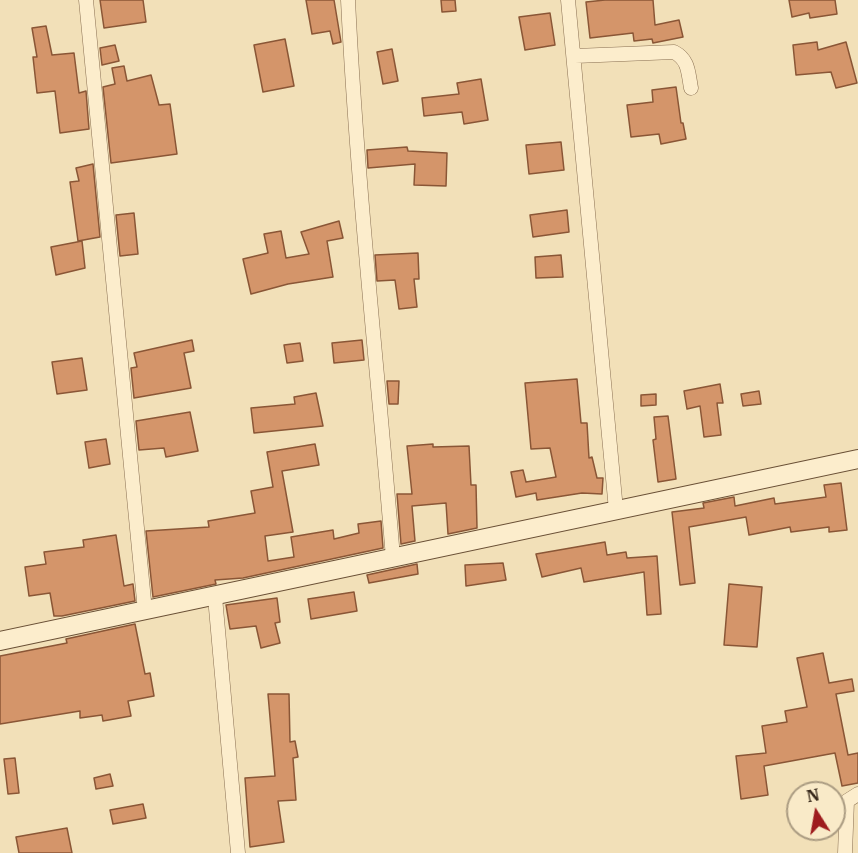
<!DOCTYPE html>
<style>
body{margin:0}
#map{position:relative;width:858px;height:853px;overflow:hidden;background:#f2e0b8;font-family:"IBM Plex Serif",serif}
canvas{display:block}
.north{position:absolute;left:786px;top:781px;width:60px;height:60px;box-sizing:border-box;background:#f9eac8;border:2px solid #ab9c82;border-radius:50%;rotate:349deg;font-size:16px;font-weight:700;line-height:24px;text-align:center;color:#362719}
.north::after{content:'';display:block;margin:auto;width:21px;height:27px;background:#9e1c1e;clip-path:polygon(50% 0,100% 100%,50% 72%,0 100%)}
</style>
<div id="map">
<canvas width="858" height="853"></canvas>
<div class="north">N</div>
</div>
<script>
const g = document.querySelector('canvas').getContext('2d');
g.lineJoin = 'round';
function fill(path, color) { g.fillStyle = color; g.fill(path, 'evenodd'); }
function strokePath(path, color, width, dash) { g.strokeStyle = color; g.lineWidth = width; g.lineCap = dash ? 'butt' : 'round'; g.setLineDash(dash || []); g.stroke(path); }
const building = new Path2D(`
 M100,0H143L146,22L104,28Z
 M306,0H334L341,42L333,44L330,31L312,34Z
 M441,0H455L456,11L442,12Z
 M605,0H653L655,25L679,20L683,37L653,43L652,39L634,41L633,33L590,38L586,2Z
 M789,0H835L837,14L810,18L809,13L792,17Z
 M550,13L555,45L525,50L519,17Z
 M46,26L52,55L74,53L79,93L86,91L89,129L60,133L55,91L37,93L33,57H37L32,28Z
 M285,39L294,86L263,92L254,45Z
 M817,42L818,50L846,42L857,83L836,88L831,72L796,75L793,45Z
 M115,45L119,61L102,65L100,48Z
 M392,49L398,81L383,84L377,52Z
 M124,66L127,81L151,75L159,105L170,104L177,154L111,163L103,87L115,84L112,68Z
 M481,79L488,120L464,124L462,112L424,116L422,98L459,94L457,83Z
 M676,87L681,123H683L686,139L661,144L659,134L631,137L627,105L653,102L652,90Z
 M561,142L564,170L529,174L526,145Z
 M407,147L408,151L447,153L446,186L414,185L415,164L368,168L367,150Z
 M93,164L100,237L78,241L70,182L79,181L76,168Z
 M567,210L569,232L533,237L530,215Z
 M134,213L138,254L120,256L116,215Z
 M339,221L343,238L327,241L333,277L288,284L251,294L243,259L268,253L264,234L281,231L286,258L309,254L301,232Z
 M82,241L85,268L56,275L51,247Z
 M418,253L419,279H414L417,307L399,309L395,280L377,281L375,255Z
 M561,255L563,277L536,278L535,257Z
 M192,340L194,351L184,353L191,388L134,398L131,368L137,367L134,353Z
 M362,340L364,360L334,363L332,343Z
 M300,343L303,361L287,363L284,345Z
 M82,358L87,390L57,394L52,362Z
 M577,379L581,423H587L589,458L592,457L597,478H603L602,494L582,493L537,500L536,493L516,497L511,472L523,470L526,482L556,477L550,448L531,449L525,383Z
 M387,381H399L398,404H389Z
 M720,384L723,403H717L721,435L704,437L700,406L687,409L684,391Z
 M759,391L761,404L743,406L741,394Z
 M316,393L323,426L254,433L251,408L295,404L294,397Z
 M656,394V405L641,406V395Z
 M190,412L198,451L166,457L164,448L139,450L136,421Z
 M668,416L676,479L658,482L653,440L656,439L654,417Z
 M106,439L110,464L89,468L85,442Z
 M315,444L319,465L282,471L293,532L265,536L268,561L294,557L291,537L333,530L334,539L359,533L358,524L381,521L383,548L243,578L215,580L216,584L153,597L146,531L209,527L208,521L255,513L251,491L273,487L267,452Z
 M433,444V447L469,446L471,485H476L477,528L448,534L446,503L412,506L415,541L401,544L397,494H412L407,446Z
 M841,483L847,530L829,532V527L791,532L790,527L749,535L746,517L689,527L695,583L680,585L672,512L704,508L703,503L734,497L735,506L774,498L775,504L826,497L824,485Z
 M116,535L124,586L133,584L135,601L62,616H54L50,593L29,596L25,567L46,564L44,552L84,547L83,540Z
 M605,542L607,555L626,552L627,558L657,556L661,614L647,615L644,572L584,582L581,568L542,577L536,554Z
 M503,563L506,580L466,586L465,565Z
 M417,564L418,574L369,583L367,575Z
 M729,584L762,587L757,647L724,645Z
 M354,592L357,611L311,619L308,599Z
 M277,598L280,622L275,623L280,643L261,648L256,626L230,629L226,605Z
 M135,624L145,674L150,673L154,696L128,701L131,716L103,721L102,715L80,718V711L0,724V656L67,643L66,639Z
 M823,653L829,683L852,679L854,691L836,694L848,755L858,753V783L842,786L835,753L764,766L768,795L741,799L736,756L766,753L762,726L787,722L785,711L807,707L797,658Z
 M268,694H289L290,742L295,741L298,757L293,758L296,800L278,801L284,842L250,847L245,778L275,776Z
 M15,758L19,793L8,794L4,759Z
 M110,774L113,786L96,789L94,778Z
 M143,804L146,818L113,824L110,810Z
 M67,828L72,853H19L16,837Z`);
const street = new Path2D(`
 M86,0L145,611
 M348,0C357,186 378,372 393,558
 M568,0L616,510
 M575,56L674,52C689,60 688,72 691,88
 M215,597L238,853
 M845,853L847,801L858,794`);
const secondary = new Path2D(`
 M0,641L858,459`);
fill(building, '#d4956a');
strokePath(building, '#8a5636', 1.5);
strokePath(street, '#896f52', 15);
strokePath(secondary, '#6a5036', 20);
strokePath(street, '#fcedcc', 14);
strokePath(secondary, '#fcedcc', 18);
</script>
